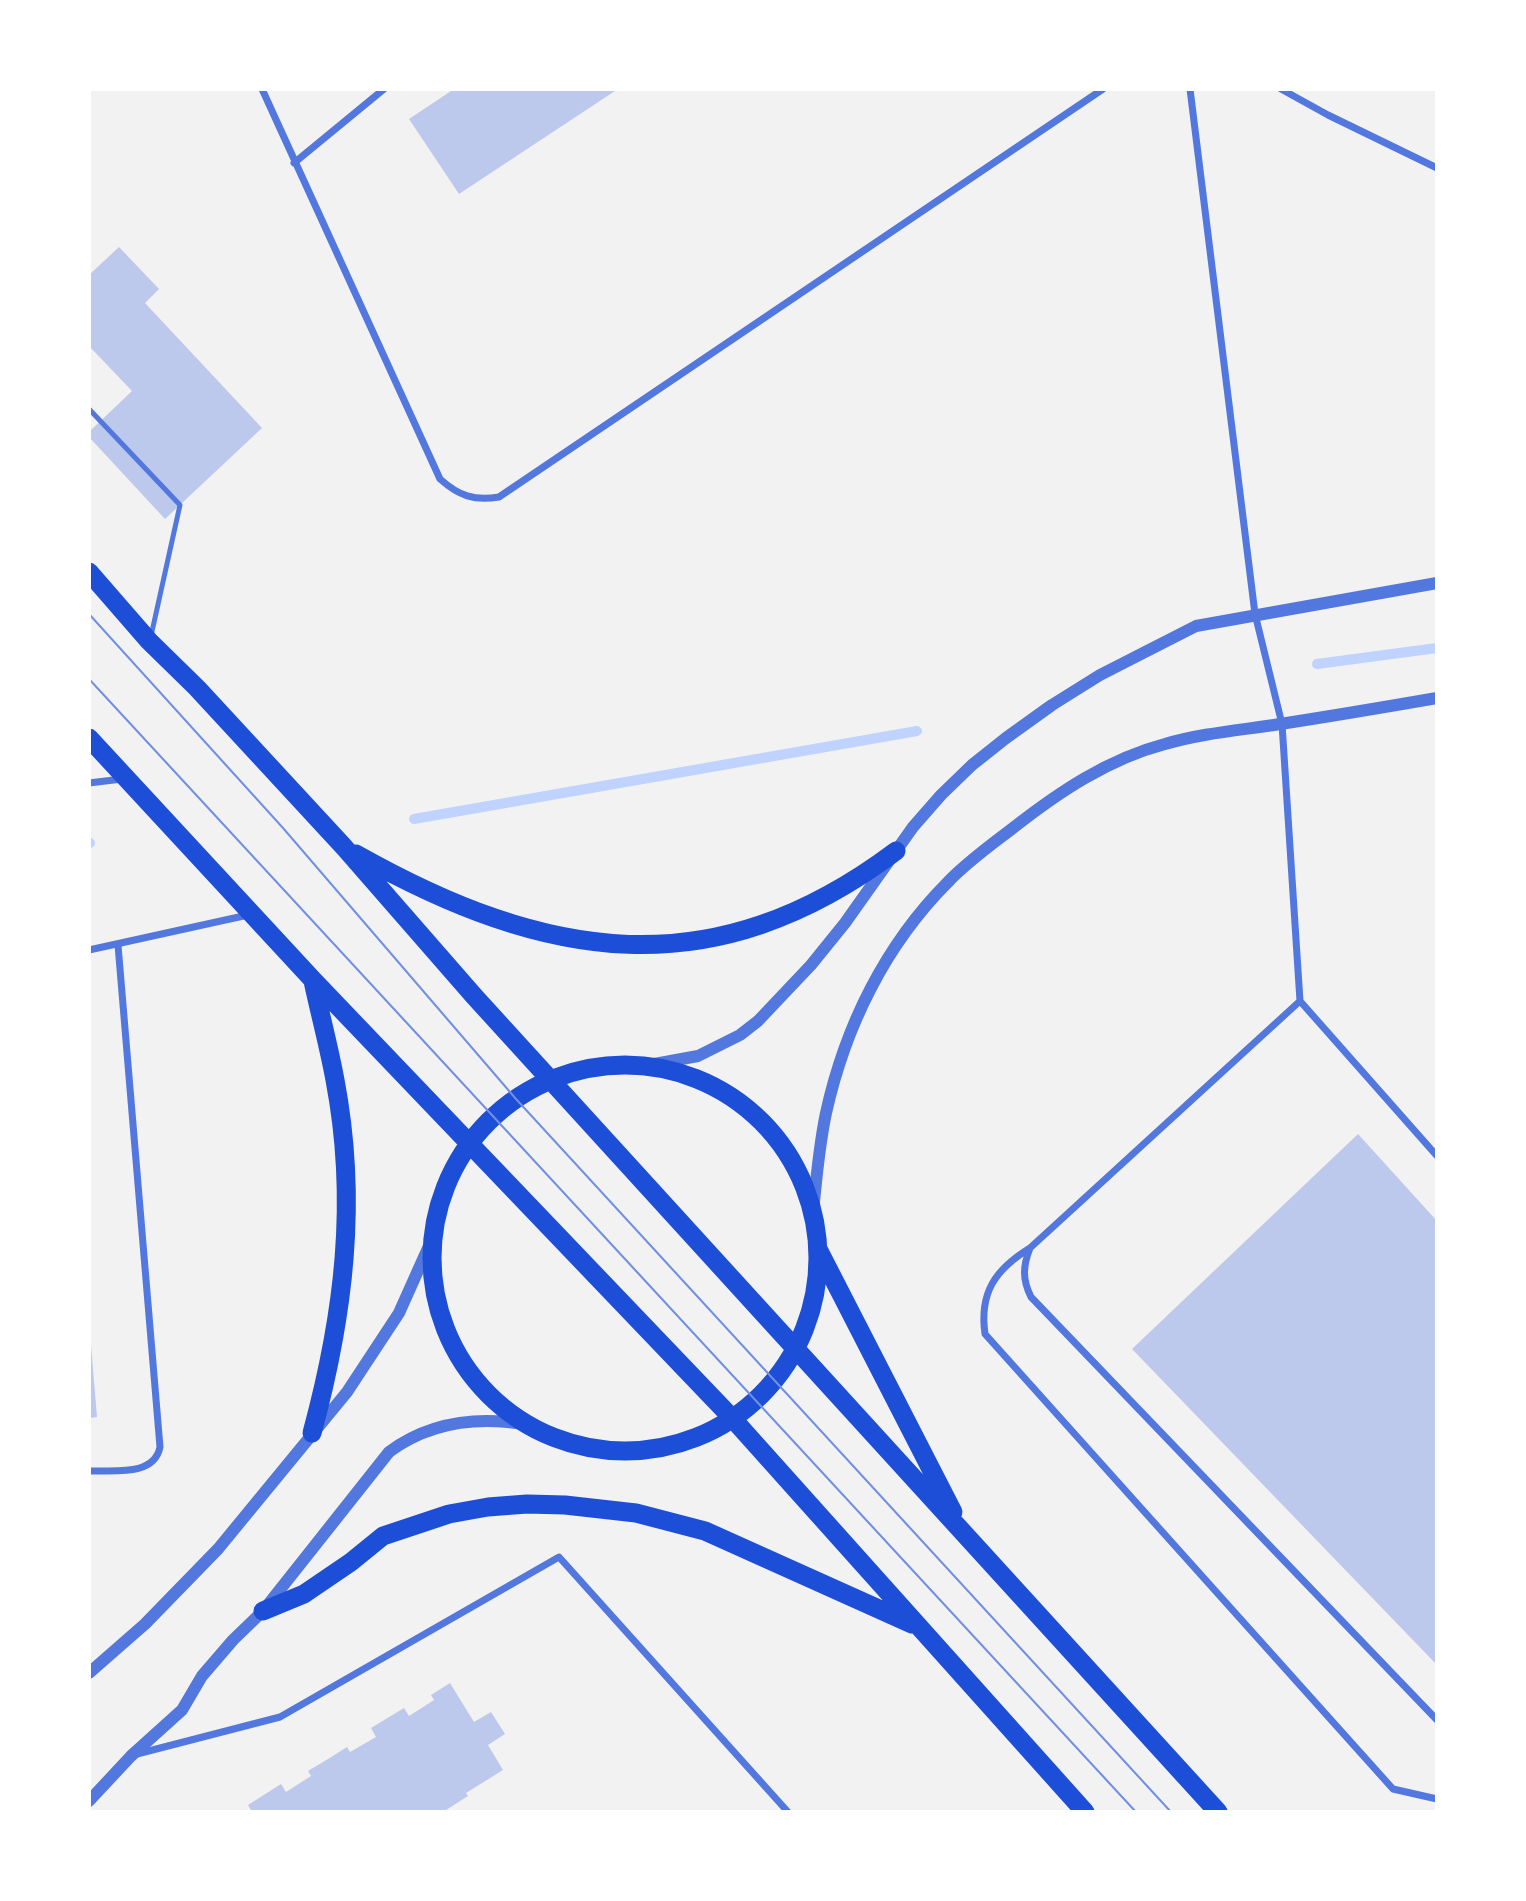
<!DOCTYPE html>
<style>
body{margin:0}
#map{position:relative;width:1526px;height:1901px;overflow:hidden;background:#f2f2f2;font-family:Quicksand,sans-serif}
canvas{display:block}
.frame{position:absolute;inset:0;border:91px solid #fff;pointer-events:none}
</style>
<div id="map">
<canvas width="1526" height="1901"></canvas>
<div class="frame"></div>
</div>
<script>
const g = document.querySelector('canvas').getContext('2d');
g.lineJoin = 'round';
function strokePath(path, color, width, dash) { g.strokeStyle = color; g.lineWidth = width; g.lineCap = dash ? 'butt' : 'round'; g.setLineDash(dash || []); g.stroke(path); }
function fill(path, color) { g.fillStyle = color; g.fill(path, 'evenodd'); }
const stream = new Path2D(`
 M1317,664L1437,648
 M414,819L917,731
 M89,843H90`);
const building = new Path2D(`
 M454,89H618L459,194L409,119Z
 M119,247L159,289L145,303L262,428L165,519L89,437V432L132,391L89,346V275Z
 M1358,1134L1437,1221V1665L1132,1349Z
 M89,1345H91L97,1417L89,1418Z
 M450,1683L474,1722L491,1712L505,1734L488,1745L503,1770L466,1793L468,1796L443,1812H252L248,1805L281,1784L286,1792L311,1776L308,1771L328,1759L347,1747L350,1752L376,1737L371,1728L404,1708L409,1716L434,1700L431,1695Z`);
const service = new Path2D(`
 M89,409L180,505L151,636`);
const minor = new Path2D(`
 M262,89L440,479C459,496 474,501 499,497L1103,89
 M1190,89L1255,614L1282,724L1300,1001L1437,1156
 M1281,89L1328,115L1437,168
 M294,163L384,89
 M89,783L122,779
 M89,950L248,915
 M1300,1001L1030,1248C1023,1266 1022,1279 1031,1297L1437,1720
 M1030,1248C996,1269 979,1292 985,1334L1393,1789L1437,1799
 M89,1471C113,1470 154,1477 160,1447L118,945
 M137,1754L280,1717L559,1557L788,1812`);
const tertiary = new Path2D(`
 M649,1065L698,1056L740,1035L758,1021L811,965L845,923L913,827L941,795L972,765L1006,738L1052,705L1100,675L1196,626L1437,583
 M813,1213C816,1180 819,1146 826,1113C845,1027 885,945 948,882C967,862 991,845 1013,828C1059,792 1108,759 1165,744C1202,733 1242,730 1280,724C1332,716 1385,707 1437,698
 M89,1673L145,1624L218,1549L347,1392L399,1313L433,1237
 M89,1801L131,1756L182,1710L202,1676L233,1640L263,1611L389,1452C431,1421 479,1416 529,1425`);
const trunk = new Path2D(`
 M89,572L149,641L197,688L344,847L474,996L1218,1812
 M89,738L313,980L733,1419L1085,1812
 M356,854C546,961 712,989 896,851
 M432 1258a193 193 0 1 1 386 0a193 193 0 1 1-386 0Z
 M818,1249L953,1512
 M312,1433C344,1315 358,1201 335,1080C329,1047 320,1014 313,981
 M263,1611L304,1594L351,1562L383,1536L449,1514L488,1507L527,1504L565,1505L636,1513L705,1531L912,1624`);
const tram = new Path2D(`
 M89,614L283,828L516,1099L1171,1812
 M89,679C437,1057 788,1433 1136,1812`);
strokePath(stream, '#bfd3fe', 10);
fill(building, '#bdc9ec');
strokePath(service, '#5277de', 5);
strokePath(minor, '#5277de', 7);
strokePath(tertiary, '#5277de', 12);
strokePath(trunk, '#1d4ed8', 19);
strokePath(tram, '#7290e2', 2);
</script>
